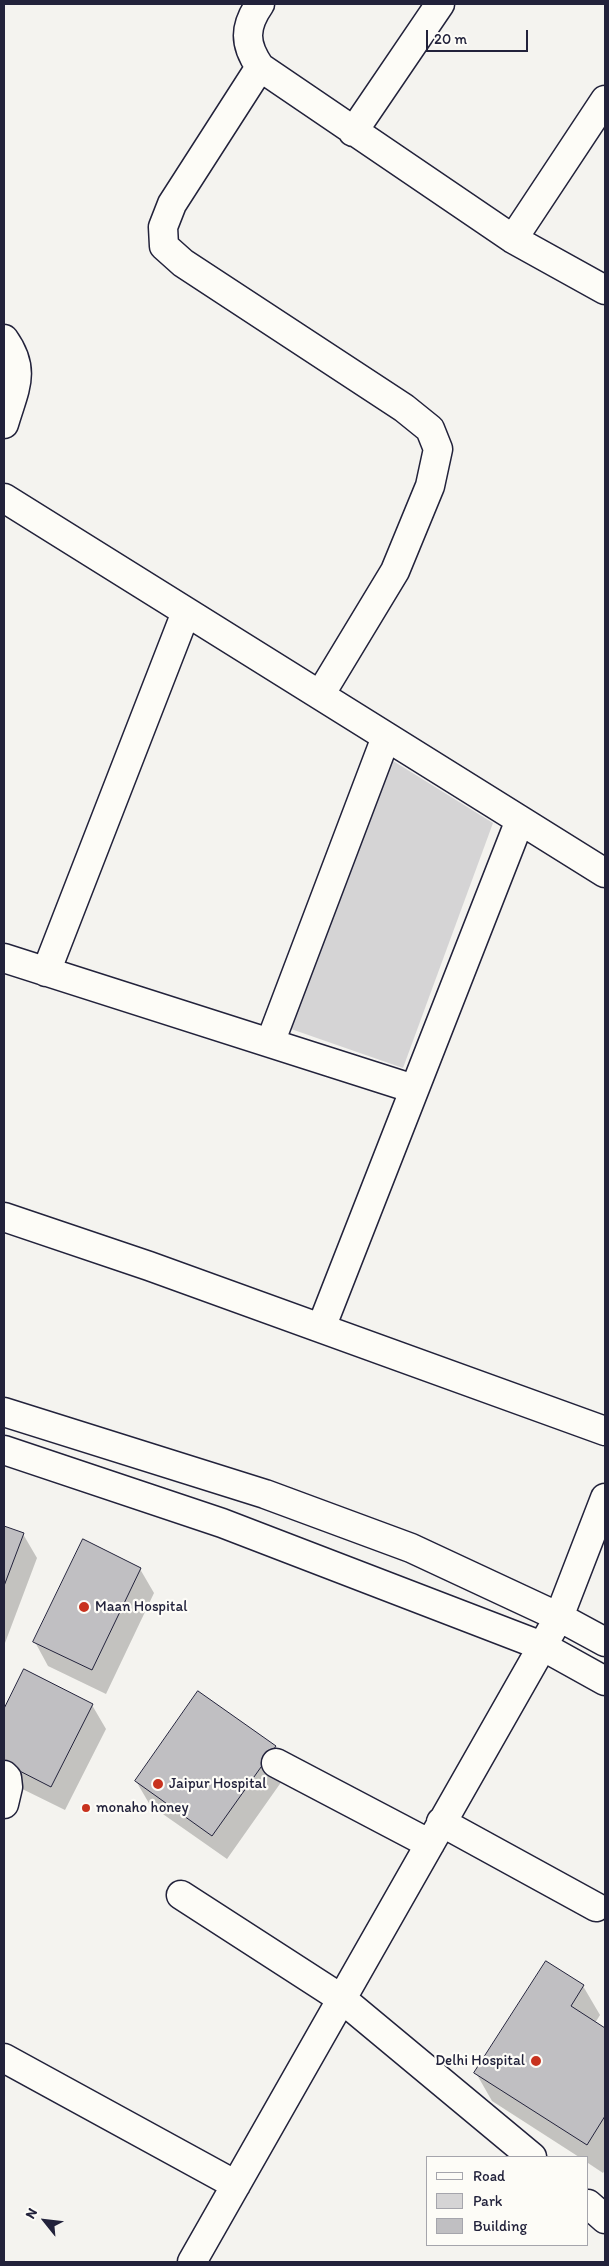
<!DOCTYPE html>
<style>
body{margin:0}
#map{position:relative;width:609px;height:2266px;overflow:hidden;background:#f4f3ef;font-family:Itim,sans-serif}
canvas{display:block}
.frame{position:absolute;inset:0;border:5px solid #22223b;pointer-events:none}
.legend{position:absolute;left:426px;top:2156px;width:162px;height:90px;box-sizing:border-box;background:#fdfcf7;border:1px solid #a5a5ac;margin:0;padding:6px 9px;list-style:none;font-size:15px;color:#22223b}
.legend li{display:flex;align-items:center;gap:10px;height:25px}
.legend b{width:25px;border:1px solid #a5a5ac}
.north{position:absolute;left:20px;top:2196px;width:50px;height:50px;-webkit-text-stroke:4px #fdfcf7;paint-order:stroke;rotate:299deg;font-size:14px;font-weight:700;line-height:20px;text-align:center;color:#22223b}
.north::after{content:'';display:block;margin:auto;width:18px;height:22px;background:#22223b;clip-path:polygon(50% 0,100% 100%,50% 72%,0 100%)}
.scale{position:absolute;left:426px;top:30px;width:102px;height:22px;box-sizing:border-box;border:2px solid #22223b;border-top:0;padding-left:6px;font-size:15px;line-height:18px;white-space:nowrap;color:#22223b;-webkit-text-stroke:4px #fdfcf7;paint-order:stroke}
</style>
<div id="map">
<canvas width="609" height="2266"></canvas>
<div class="frame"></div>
<ul class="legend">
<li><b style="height:6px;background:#fdfcf7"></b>Road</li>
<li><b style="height:14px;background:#d5d4d5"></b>Park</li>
<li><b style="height:14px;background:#c0bfc2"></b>Building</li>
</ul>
<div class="north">N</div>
<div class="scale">20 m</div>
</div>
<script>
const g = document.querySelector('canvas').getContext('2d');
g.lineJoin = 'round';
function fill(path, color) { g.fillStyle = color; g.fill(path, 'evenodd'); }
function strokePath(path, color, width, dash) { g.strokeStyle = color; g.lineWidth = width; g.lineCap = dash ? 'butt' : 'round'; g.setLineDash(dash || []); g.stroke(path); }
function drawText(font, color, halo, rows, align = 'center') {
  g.font = font + ' Itim,sans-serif'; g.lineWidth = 4.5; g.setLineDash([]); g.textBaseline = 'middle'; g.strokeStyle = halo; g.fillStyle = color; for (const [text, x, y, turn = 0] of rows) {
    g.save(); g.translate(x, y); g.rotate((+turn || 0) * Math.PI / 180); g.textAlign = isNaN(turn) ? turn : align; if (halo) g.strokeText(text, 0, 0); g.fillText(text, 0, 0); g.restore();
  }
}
const green = new Path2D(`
 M390,759L493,823L403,1068L291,1029Z`);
const shadow = new Path2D(`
 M4,1527L23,1534L37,1558L5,1643Z
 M140,1569L154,1593L106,1694L48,1666L35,1642Z
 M24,1671L92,1705L106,1729L65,1810L4,1780V1712Z
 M275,1747L289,1771L227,1859L150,1805L136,1781Z
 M546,1963L583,1986L600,2015L595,2023L605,2029V2170L603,2173L588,2163V2157H579L492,2101L476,2073Z`);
const building = new Path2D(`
 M4,1526L24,1533L4,1586Z
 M83,1539L141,1568L92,1670L33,1642Z
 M24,1669L93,1704L51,1787L4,1763V1709Z
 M198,1691L276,1746L212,1836L135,1781Z
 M546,1961L584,1985L571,2006L605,2028V2116L587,2145L474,2073Z`);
const minor = new Path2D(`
 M260,4C244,27 244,44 260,67L513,239L605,290
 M260,67L172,204L163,227L164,246L183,263L404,408L430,429L438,449L430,486L395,571L320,695
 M353,132L440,4
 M513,239L605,100
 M4,339C27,371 14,389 4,424
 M4,498L605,873
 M4,958L414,1089
 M46,972L186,612
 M270,1043L386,737
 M4,1217L149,1266L605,1431
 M321,1328L520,820
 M4,1412L265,1494L411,1548L559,1617L605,1642
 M4,1450L222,1523L542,1646L605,1681
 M276,1763L430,1844
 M4,1775L7,1778L8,1787L4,1804
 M441,1822L596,1907
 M181,1895L342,1999L532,2157
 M4,2058L236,2185
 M588,2204L605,2219
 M192,2262L559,1617L605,1498`);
const markers = [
 [84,1607,6,"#c8321e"],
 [158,1784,6,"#c8321e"],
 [86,1808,5,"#c8321e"],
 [536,2061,6,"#c8321e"]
];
const poiNames = [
 ["Maan Hospital",95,1607],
 ["Jaipur Hospital",169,1784],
 ["monaho honey",96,1808],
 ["Delhi Hospital",525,2061,"right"]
];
fill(green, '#d5d4d5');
fill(shadow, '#0003');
fill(building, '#c0bfc2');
strokePath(building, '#22223b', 1);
strokePath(minor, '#22223b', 31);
strokePath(minor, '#fdfcf7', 28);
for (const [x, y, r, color] of markers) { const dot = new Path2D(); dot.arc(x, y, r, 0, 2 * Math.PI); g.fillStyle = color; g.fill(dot); strokePath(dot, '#fdfcf7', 2); }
drawText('15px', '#22223b', '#fdfcf7', poiNames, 'left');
</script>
